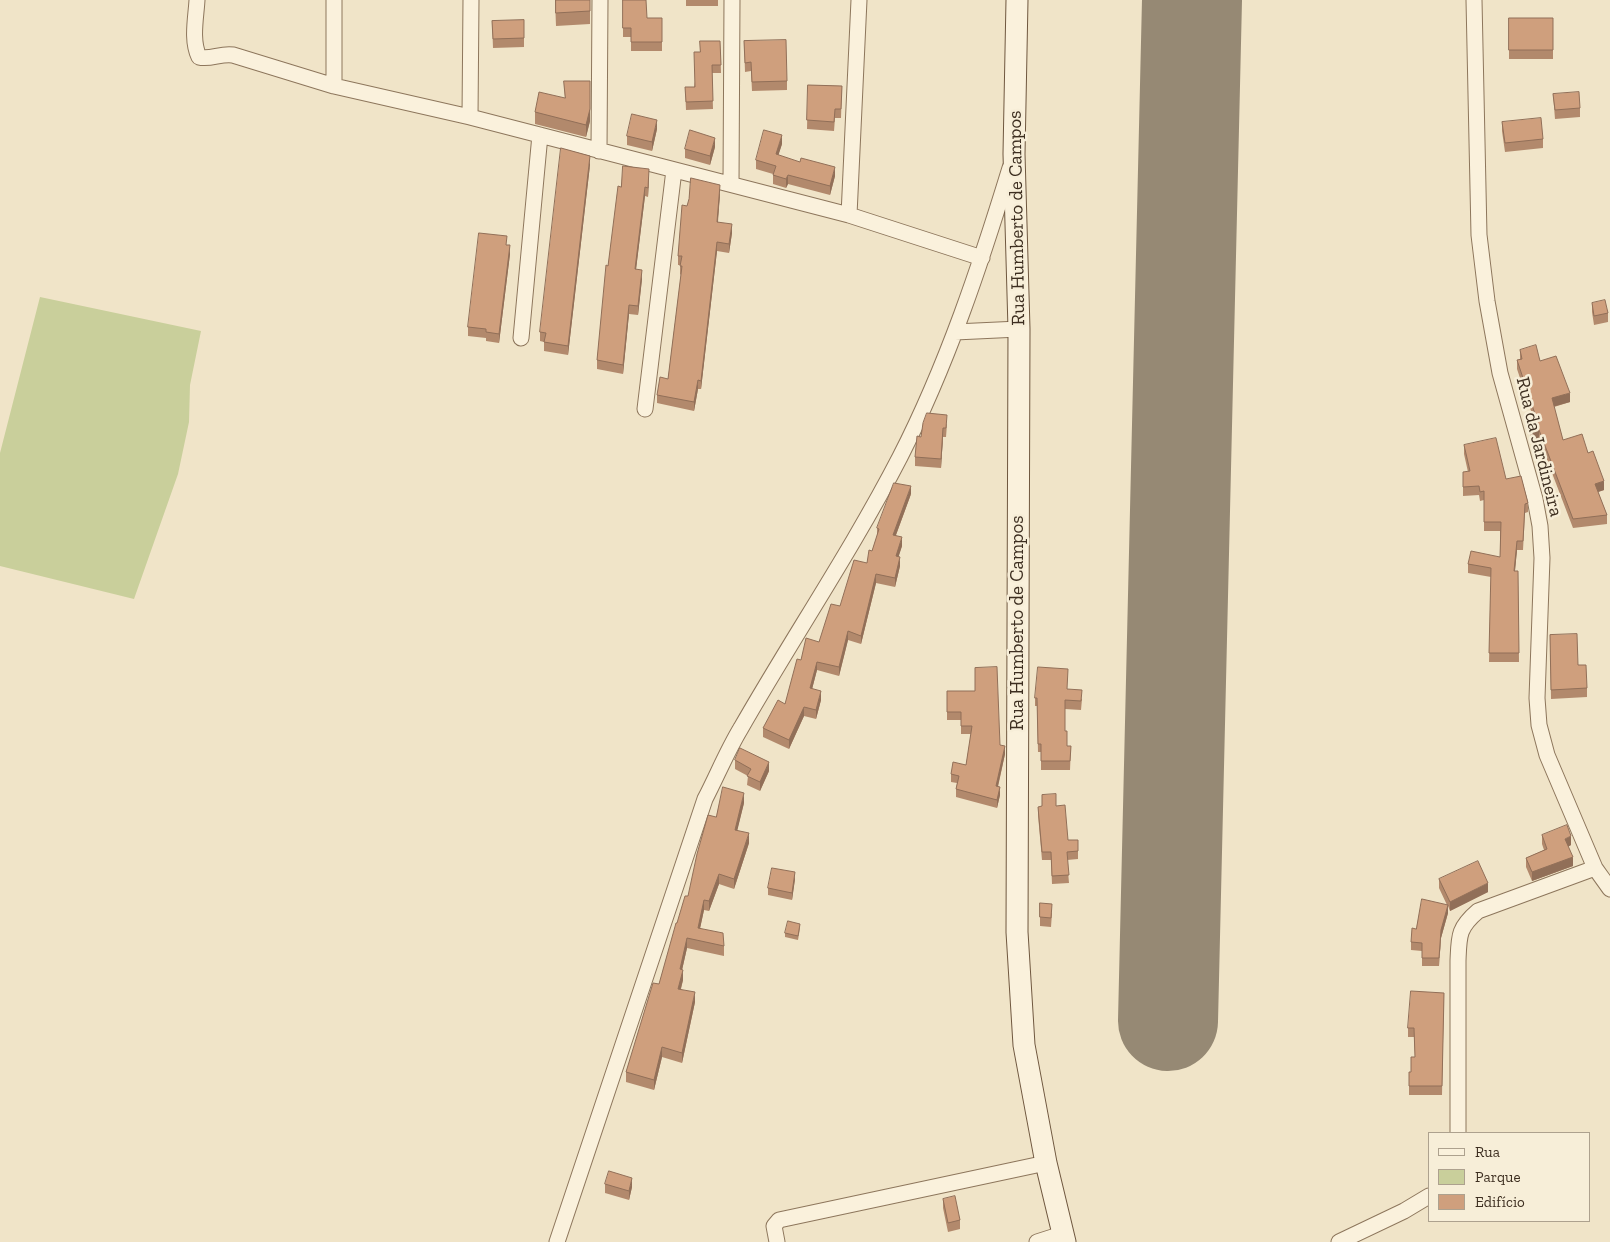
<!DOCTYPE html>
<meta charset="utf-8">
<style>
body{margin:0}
#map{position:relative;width:1610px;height:1242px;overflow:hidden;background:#f0e4c8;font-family:"Zilla Slab",serif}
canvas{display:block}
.legend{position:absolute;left:1428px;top:1132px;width:162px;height:90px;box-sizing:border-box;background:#f7eed8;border:1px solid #ada18e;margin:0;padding:6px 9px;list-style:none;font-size:15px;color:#3d2e20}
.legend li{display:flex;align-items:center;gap:10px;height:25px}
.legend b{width:25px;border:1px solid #ada18e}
</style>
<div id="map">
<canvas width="1610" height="1242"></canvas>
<ul class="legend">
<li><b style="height:6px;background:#faf1dc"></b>Rua</li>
<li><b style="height:14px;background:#c9cf9b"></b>Parque</li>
<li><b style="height:14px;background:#cf9f7d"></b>Edifício</li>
</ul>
</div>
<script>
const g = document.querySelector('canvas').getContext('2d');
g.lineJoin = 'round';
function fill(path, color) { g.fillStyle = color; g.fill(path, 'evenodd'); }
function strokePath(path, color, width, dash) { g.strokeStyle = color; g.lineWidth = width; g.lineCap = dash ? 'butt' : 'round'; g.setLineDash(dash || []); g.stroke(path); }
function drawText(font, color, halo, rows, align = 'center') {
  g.font = font + ' "Zilla Slab",serif'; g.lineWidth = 5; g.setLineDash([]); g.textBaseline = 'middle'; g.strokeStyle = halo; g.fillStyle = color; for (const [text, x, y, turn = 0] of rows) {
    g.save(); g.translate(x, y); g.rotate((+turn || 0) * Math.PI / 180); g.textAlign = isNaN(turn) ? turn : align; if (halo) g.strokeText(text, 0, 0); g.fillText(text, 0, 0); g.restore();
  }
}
const green = new Path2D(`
 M40,297L201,331L190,385L189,422L178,474L134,599L0,566V453Z`);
const runway = new Path2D(`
 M1168,1021L1192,0`);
const street = new Path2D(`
 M197,0C196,18 191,40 199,57C210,60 221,53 233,55L334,86L470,117L849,215L982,258
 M1474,0L1479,235L1487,301L1500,373L1535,499L1540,526L1542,558L1537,698L1539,725L1547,755L1595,868L1610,889
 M334,86V0
 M470,117L471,0
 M599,151L600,0
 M731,184L732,0
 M849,215L859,0
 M955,332L1019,329
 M521,338L540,135
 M645,409L674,170
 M1458,1133V961C1459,936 1458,928 1478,911L1595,868
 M557,1242L705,799C717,776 727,751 741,728C793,637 852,550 900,457C947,365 980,266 1010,168
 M777,1242L774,1226L779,1220L1046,1163
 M1037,1242L1062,1234
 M1339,1242L1404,1211L1429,1196`);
const secondary = new Path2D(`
 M1017,0L1014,154L1019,329L1017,932L1024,1045L1046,1163L1065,1242`);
const wall = new Path2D(`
 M555,0H590V24L556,26Z
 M623,0L647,18H662V51H631V37H623Z
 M686,0H718V6H686Z
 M1509,18H1553V59H1509Z
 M524,20V47L493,48L492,21Z
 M720,41L721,73H712L713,109L686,110L685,87H694L700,52Z
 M744,41L787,81V90L752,91L751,71L745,72Z
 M564,81L590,121L586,137L535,124V112L565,98Z
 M808,85L842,86L841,118H835L834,131L807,129Z
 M1553,94L1580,108V117L1555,119Z
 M1502,122L1543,139V148L1505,152L1502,131Z
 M657,129L652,151L627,145V136Z
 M782,144L778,155L835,176L830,195L788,184L786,188L773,184V174L756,169V160Z
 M715,147L710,165L685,158V149Z
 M590,165L568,355L544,351V342L540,341V332Z
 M649,178L648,197L645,196L636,269L642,279L638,315L629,314L623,374L597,369V360L608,266L621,187Z
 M720,194L718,222L732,233L729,253L717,251L701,389H698L694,411L657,403V395L668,379L681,275L680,274V265H678V256L687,206Z
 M507,245L510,254L499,343L486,341V338L468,336V327Z
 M1592,303L1608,313V322L1594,325L1592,312Z
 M1520,350L1540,361L1570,402L1554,407L1563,440L1588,453L1604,490L1598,492L1607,515V524L1573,528L1539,439L1532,441L1528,428V419L1533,417L1517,369V360H1520Z
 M947,424L946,437H943L941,468L915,466V457L921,437Z
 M1464,445L1506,479L1528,503V512L1525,513L1523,550H1517L1515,571H1518L1519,662H1489L1491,577L1468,573V564L1500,557V531H1484V500L1480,501L1479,495L1463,496V472H1468L1464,454Z
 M911,494L896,535L902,546L898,557L900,566L895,587L876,583L861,644L848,640L839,676L817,670L812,689L821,700L816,719L804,716L789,749L763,737V728L785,704L801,660L819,642L867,563L872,551L877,536V528Z
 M1550,635L1578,665L1587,688V697L1551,699Z
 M1067,689L1082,699L1081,710L1065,709V731L1067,746H1071L1070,770H1041V752H1038L1037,706H1035V698Z
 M947,691L1000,745L1005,754L998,787L1000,795L997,808L956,797V789L957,783L951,782V774L966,765L971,734H961V720H947Z
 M735,760L769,771L760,791L747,785L748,776L735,769Z
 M744,803L737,830L749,843L734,889L719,884L709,911L704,910L700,928L724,946V956L687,948L682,970L683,980L681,989L695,1002L682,1063L662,1057L654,1090L626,1082V1072L659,984L677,923L688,896L716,817Z
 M1056,806L1068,840H1078V859L1067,860L1069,883L1052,884L1051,860H1042L1038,815V807Z
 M1542,835L1571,845L1568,847L1573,866L1532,881L1526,867V858L1544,850L1542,844Z
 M795,879L792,900L768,895V888Z
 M1439,879L1488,892L1450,911L1448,906V913L1441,938L1439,966H1422V951L1411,950V942L1416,929L1447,905L1439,888Z
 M1052,913L1051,927L1040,926V917Z
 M800,928L798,940L785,937V933Z
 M1444,993L1442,1095H1409V1072H1411L1415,1057L1414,1037H1408V1028Z
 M605,1184L632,1187L629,1200L605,1193Z
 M943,1199L960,1220V1229L948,1232L943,1208Z`);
const shadedWall = new Path2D(`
 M590,93V121L586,137V125Z
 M657,120V129L652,151V142Z
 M782,135V144L776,163V154Z
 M715,138V147L710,165V156Z
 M590,156V165L568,355V346Z
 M835,167V176L830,195V186Z
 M649,169V178L648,197V188Z
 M788,175V184L786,188V179Z
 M720,185V194L717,230V222Z
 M645,187V196L635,278V269Z
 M732,224V233L729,253V244Z
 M717,242V251L701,389V381Z
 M510,245V254L499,343V334Z
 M642,270V279L638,315V306Z
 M629,305V314L623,374V365Z
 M698,380V389L694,411V402Z
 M1570,393V402L1552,407V398Z
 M943,428V437L941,468V459Z
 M1539,430V439L1532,441V432Z
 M1604,481V490L1595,493V484Z
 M911,486V494L893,543V535Z
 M902,537V546L896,565V556Z
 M1517,541V550L1514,580V571Z
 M900,557V566L895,587V578Z
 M876,574V583L861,644V636Z
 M848,631V640L839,676V667Z
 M817,662V670L810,697V688Z
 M821,691V700L816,719V710Z
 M804,707V716L789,749V740Z
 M1005,746V754L996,794V786Z
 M769,762V771L760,791V782Z
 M1000,787V795L997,808V800Z
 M744,793V803L735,840V830Z
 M749,833V843L734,889V879Z
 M1571,836V845L1565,848V839Z
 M1573,857V866L1532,881V872Z
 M795,872V879L792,900V893Z
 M719,874V884L709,911V901Z
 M1488,883V892L1450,911V902Z
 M704,900V910L698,938V928Z
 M1448,905V913L1441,938L1439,966L1441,930Z
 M687,938V948L680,979V969Z
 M683,970V980L678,999V989Z
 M695,992V1002L682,1063V1053Z
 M662,1047V1057L654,1090V1080Z
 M632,1178V1187L629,1200V1191Z`);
const building = new Path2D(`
 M556,0H590V11L556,13Z
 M623,0H646L647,18H662V42H631V28H623Z
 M1509,18H1553V50H1509Z
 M524,20V38L493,39L492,21Z
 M786,40L787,81L752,82L751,62L745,63L744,41Z
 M700,41H720L721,65H712L713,101L686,102L685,87H695L694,52H700Z
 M564,81H590V109L586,125L535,112L539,92L565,98Z
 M808,85L842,86L841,109H835L834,122L807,120Z
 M1579,92L1580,108L1555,110L1553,94Z
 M632,114L657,120L652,142L627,136Z
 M1541,118L1543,139L1505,143L1502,122Z
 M690,130L715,138L710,156L685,149Z
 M764,130L782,135L776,154L800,162L801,158L835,167L830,186L788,175L786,179L773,175L776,166L756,160Z
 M561,148L590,156L568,346L544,342L546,333L540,332Z
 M623,166L649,169L648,188L645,187L635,269L642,270L638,306L629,305L623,365L597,360L606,265L608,266L618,186L621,187Z
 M691,178L720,185L717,222L732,224L729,244L717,242L701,381L698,380L694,402L657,395L660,377L668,379L682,266H680L682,256H678L681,218L682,205L687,206L689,199Z
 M479,233L507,236L506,245H510L499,334L486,332V329L468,327Z
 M1605,300L1608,313L1594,316L1592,303Z
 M1536,345L1540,361L1556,356L1570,393L1552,398L1563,440L1582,434L1588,453L1593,451L1604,481L1595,484L1607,515L1573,519L1539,430L1532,432L1528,419L1536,417L1517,360L1522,359L1520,350Z
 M927,413L947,415L946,428H943L941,459L915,457L917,436L921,437L923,423Z
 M1496,438L1506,479L1521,476L1528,503L1525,504L1523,541H1517L1514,571H1518L1519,653H1489L1491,568L1468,564L1471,551L1500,557L1501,522H1484V491L1480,492L1479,486L1463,487V472L1470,471L1464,445Z
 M894,483L911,486L893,535L902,537L896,556L900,557L895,578L876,574L861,636L848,631L839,667L817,662L810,688L821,691L816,710L804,707L789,740L763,728L778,700L785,704L797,659L801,660L806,638L819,642L831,604L840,606L854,560L867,563L869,550L872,551L879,529L877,528Z
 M1577,634L1578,665H1586L1587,688L1551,690L1550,635Z
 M997,667L1000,745L1005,746L996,786L1000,787L997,800L956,789L959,776L951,774L953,762L966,765L972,726H961V712H947V691H975V668Z
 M1038,667L1068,669L1067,689L1082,690L1081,701L1065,700V731H1067V746H1071L1070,761H1041V744H1038L1037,698H1035Z
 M740,748L769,762L760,782L747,776L751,769L735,760Z
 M723,787L744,793L735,830L749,833L734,879L719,874L709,901L704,900L698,928L723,933L724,946L687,938L680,969L683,970L678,989L695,992L682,1053L662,1047L654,1080L626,1072L653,983L659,984L676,923H677L685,896H688L697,854L708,815L716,817Z
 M1056,794V806L1065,805L1068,840H1078V851L1067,852L1069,875L1052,876L1051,852H1042L1038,807L1042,806V795Z
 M1567,825L1571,836L1565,839L1573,857L1532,872L1526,858L1547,849L1542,835Z
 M1478,861L1488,883L1450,902L1439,879Z
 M772,868L795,872L792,893L768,888Z
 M1422,899L1448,905L1441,930L1439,958H1422V943L1411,942L1412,928L1416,929Z
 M1040,903L1052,904L1051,918L1040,917Z
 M788,921L800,924L798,936L785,933Z
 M1411,991L1444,993L1442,1086H1409V1072H1411V1057H1415L1414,1028H1408Z
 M609,1171L632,1178L629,1191L605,1184Z
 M955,1196L960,1220L948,1223L943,1199Z`);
const streetNames = [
 ["Rua Humberto de Campos",1017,218,-91],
 ["Rua da Jardineira",1539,447,76],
 ["Rua Humberto de Campos",1018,623,-90]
];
fill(green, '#c9cf9b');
strokePath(runway, '#968974', 100);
strokePath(street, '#8d765c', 17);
strokePath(secondary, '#6f573f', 23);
strokePath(street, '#faf1dc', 15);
strokePath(secondary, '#faf1dc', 21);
fill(wall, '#b2896c');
fill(shadedWall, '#916f58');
fill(building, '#cf9f7d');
strokePath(building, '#916f58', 1);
drawText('19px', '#3d2e20', '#f7eed8', streetNames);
</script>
